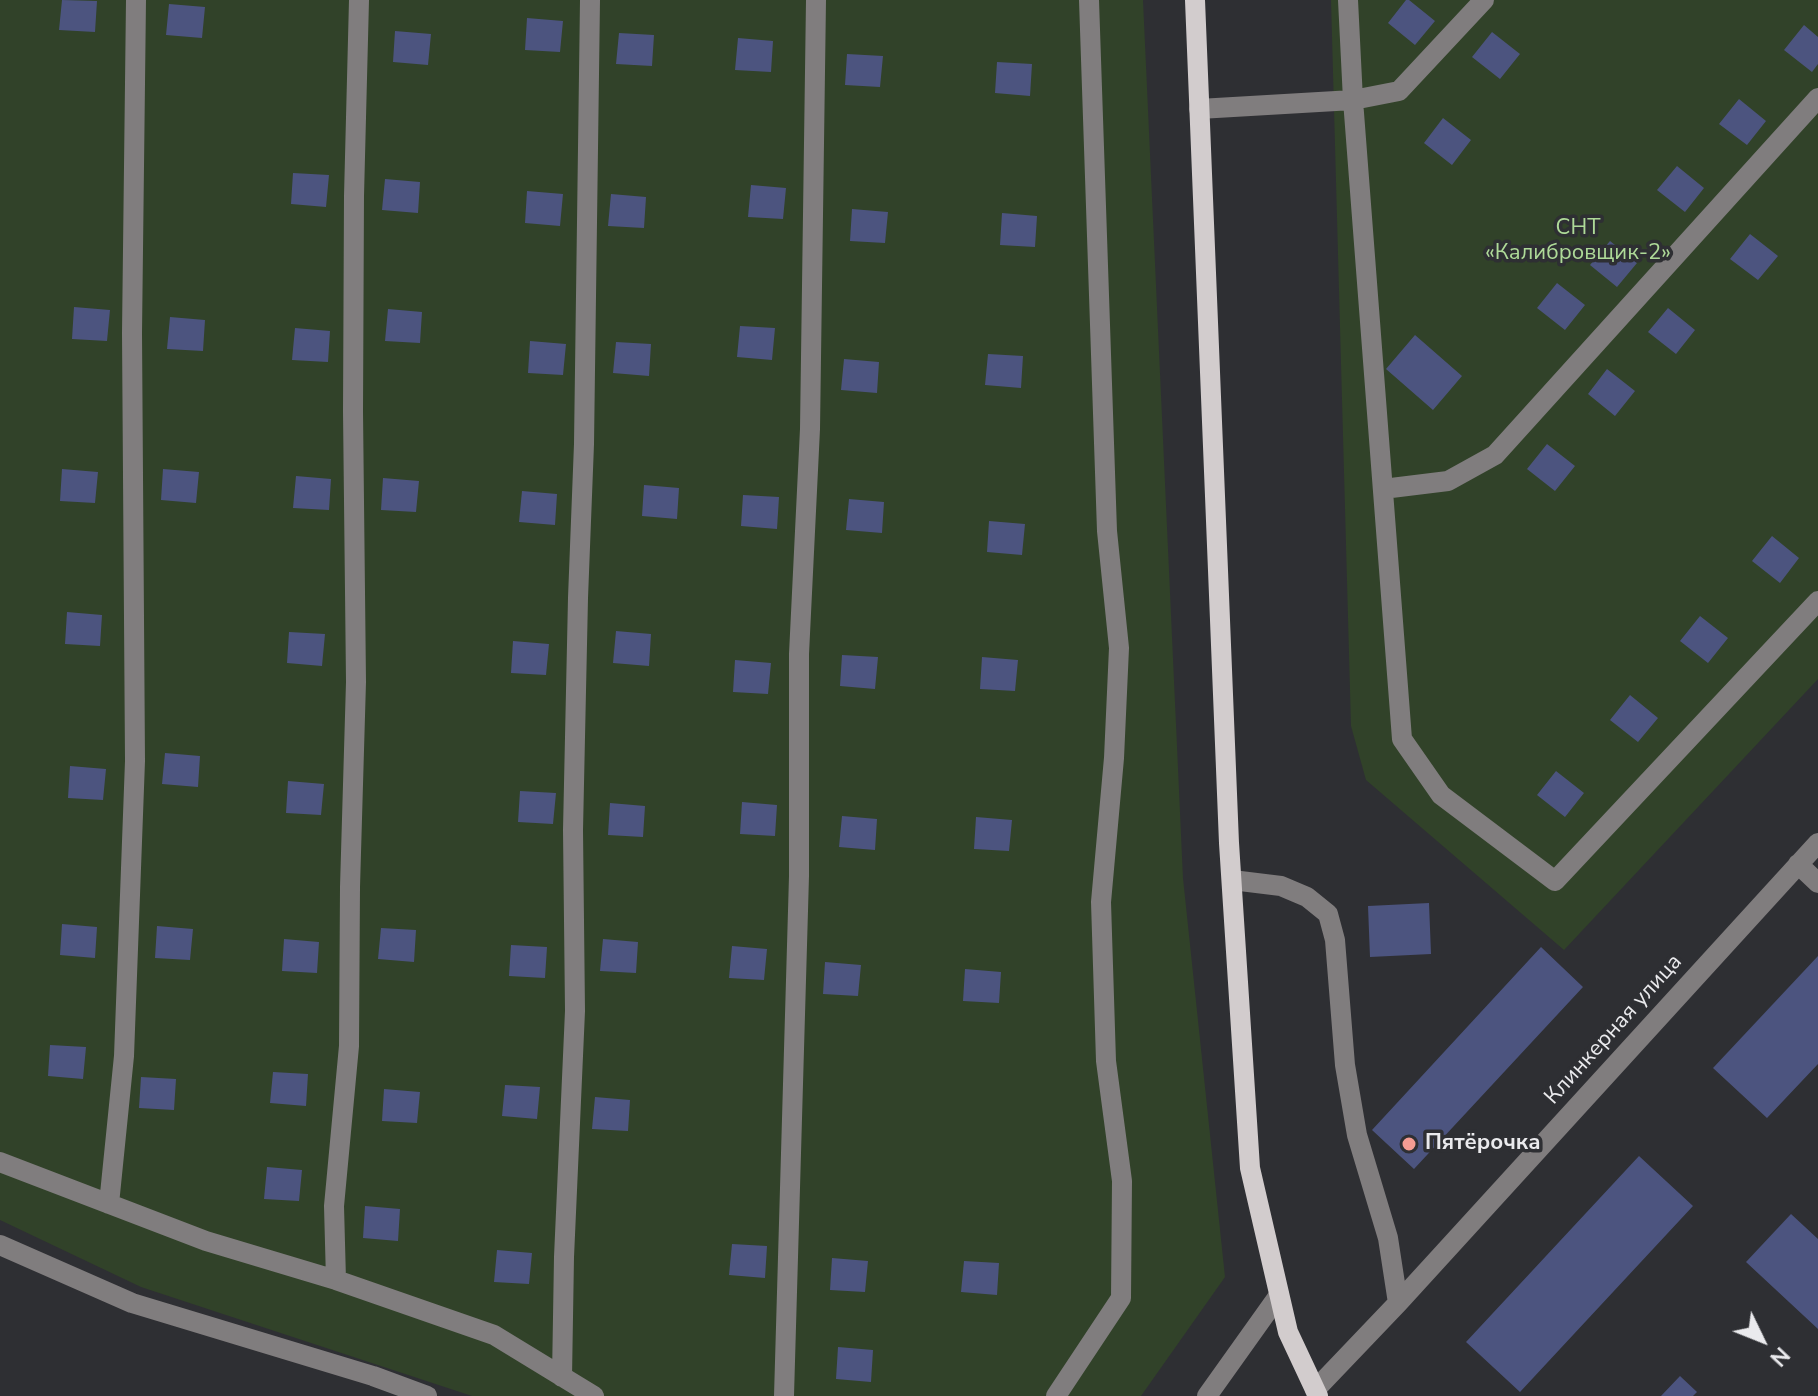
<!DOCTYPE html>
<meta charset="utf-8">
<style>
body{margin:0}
#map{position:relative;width:1818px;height:1396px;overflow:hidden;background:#2e2f33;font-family:"Nunito Sans",sans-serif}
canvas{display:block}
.north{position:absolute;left:1722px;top:1300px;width:80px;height:80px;-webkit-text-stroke:6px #2e2f33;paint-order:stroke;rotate:133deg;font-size:22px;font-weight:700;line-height:32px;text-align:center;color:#eaeaed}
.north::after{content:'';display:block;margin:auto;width:28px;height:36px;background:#eaeaed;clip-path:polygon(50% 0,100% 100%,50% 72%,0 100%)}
</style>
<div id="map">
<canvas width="1818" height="1396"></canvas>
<div class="north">N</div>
</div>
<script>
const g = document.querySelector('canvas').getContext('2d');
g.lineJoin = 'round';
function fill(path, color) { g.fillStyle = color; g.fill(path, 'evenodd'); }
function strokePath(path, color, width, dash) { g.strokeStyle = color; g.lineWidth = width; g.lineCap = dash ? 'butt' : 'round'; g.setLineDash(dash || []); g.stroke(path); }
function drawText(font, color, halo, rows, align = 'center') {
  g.font = font + ' "Nunito Sans",sans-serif'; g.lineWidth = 7; g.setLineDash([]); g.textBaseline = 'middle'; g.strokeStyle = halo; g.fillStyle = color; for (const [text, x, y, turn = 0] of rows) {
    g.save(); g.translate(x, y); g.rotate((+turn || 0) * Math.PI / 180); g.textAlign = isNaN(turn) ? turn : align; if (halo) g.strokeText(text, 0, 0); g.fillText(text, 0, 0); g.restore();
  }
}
const green = new Path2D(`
 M0,0H1143L1183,878L1225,1277L1141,1396H472L141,1287L0,1220Z
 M1331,0H1818V679L1564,950L1366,780L1351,726Z`);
const building = new Path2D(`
 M62,0L97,1L95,32L59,30Z
 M1406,0H1409L1435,21L1415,45L1388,23Z
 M169,4L205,7L202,38L166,35Z
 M527,18L563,21L560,52L525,50Z
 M1804,25L1818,37V64L1812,72L1784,50Z
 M395,31L431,34L428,65L393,62Z
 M1492,32L1520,54L1500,79L1472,57Z
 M619,33L654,35L652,66L616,64Z
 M738,38L773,41L771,72L735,70Z
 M847,54L883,56L880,87L845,85Z
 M997,62L1032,64L1030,96L995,93Z
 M1739,99L1766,121L1747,145L1719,124Z
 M1443,118L1471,140L1452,165L1424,143Z
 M1677,166L1704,188L1685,212L1657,190Z
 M293,173L329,175L326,207L291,204Z
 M385,179L420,182L418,213L382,210Z
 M751,185L786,188L783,219L748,217Z
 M527,191L563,194L560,226L525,223Z
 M611,194L646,197L644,228L608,226Z
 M852,209L888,212L885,243L850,241Z
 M1002,213L1037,216L1035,247L1000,245Z
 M1750,234L1778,256L1758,280L1730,259Z
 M1610,241L1637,263L1617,287L1590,265Z
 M1557,283L1585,305L1565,330L1537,308Z
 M74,307L110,310L107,341L72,339Z
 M1668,308L1695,330L1676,354L1648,332Z
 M388,309L422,312L420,343L385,341Z
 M170,317L205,320L203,351L167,349Z
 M740,326L775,328L772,360L737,357Z
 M295,328L330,331L328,362L292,360Z
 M1415,335L1462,376L1433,410L1386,369Z
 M530,341L566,344L563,375L528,373Z
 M616,342L651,344L649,376L613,373Z
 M988,354L1023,356L1021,388L985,385Z
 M844,359L879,362L877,393L841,390Z
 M1607,369L1635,391L1615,416L1588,394Z
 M1547,444L1575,466L1555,491L1527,469Z
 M62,469L98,472L95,503L60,501Z
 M163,469L199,472L196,503L161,500Z
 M296,476L331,479L329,510L293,508Z
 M383,478L419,481L416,512L381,510Z
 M644,485L679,488L677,519L642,516Z
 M522,491L557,494L555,525L519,522Z
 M743,495L779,497L777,529L741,526Z
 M849,499L884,502L882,533L846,530Z
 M989,521L1025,524L1022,555L987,552Z
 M1772,536L1799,558L1780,583L1752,561Z
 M67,612L102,615L100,646L65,644Z
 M1700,616L1728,638L1708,663L1680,641Z
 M616,631L651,634L649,666L613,663Z
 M289,632L325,634L322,666L287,663Z
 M513,641L549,644L546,675L511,673Z
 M842,655L878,657L875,689L840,686Z
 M982,657L1018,660L1015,691L980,689Z
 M735,660L771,663L768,694L733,692Z
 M1630,695L1658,718L1638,742L1610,720Z
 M165,753L200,756L198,787L162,784Z
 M70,766L106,769L103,800L68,798Z
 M1556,771L1584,793L1565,817L1537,795Z
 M288,781L324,784L321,815L286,813Z
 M520,791L556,793L553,824L518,822Z
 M742,802L777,805L775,836L740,834Z
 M610,803L645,806L643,837L608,835Z
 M842,816L877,819L875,850L839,847Z
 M976,817L1012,820L1009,851L974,849Z
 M1429,903L1431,954L1370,957L1368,906Z
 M62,924L97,927L95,958L60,955Z
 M157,926L193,929L190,960L155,958Z
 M381,928L416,930L414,962L378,959Z
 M284,939L319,942L317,973L282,971Z
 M603,939L638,942L636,973L600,971Z
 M511,945L547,947L545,978L509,976Z
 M732,946L767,949L764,980L729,978Z
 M1541,947L1583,987L1414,1169L1372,1130Z
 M1818,956V1064L1767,1118L1713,1068Z
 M825,962L861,965L858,996L823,994Z
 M965,969L1001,972L999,1003L963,1001Z
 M50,1045L86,1047L83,1079L48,1076Z
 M273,1072L308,1074L306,1106L270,1103Z
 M141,1077L176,1079L174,1110L139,1108Z
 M505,1085L540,1087L537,1119L502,1116Z
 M384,1089L420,1092L417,1123L382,1121Z
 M595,1097L630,1100L628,1131L592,1129Z
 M1639,1156L1693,1206L1520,1392L1466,1342Z
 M267,1167L302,1170L299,1201L264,1199Z
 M365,1206L400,1209L398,1241L363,1238Z
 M1791,1214L1818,1239V1329L1746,1262Z
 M732,1244L767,1246L765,1278L729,1275Z
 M497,1250L532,1253L529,1284L494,1282Z
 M832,1258L868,1261L865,1292L830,1290Z
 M964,1261L999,1263L997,1295L961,1292Z
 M838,1347L873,1350L871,1382L836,1379Z
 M1680,1376L1697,1392L1693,1396H1661Z`);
const minor = new Path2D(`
 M1348,0L1353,100L1402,739L1441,795L1555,881L1818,601
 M1199,109L1353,100L1399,91L1484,0
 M1383,489L1448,481L1495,455L1818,98
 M1798,864L1818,883
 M1232,880L1281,886L1307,897L1328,914L1335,940L1345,1065L1357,1135L1388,1238L1398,1303
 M0,1162L206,1241L336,1280L494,1335L594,1396
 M109,1204L124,1056L135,761L132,333L136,0
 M0,1245L132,1303L373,1376L427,1396
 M336,1280L334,1206L349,1046L350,887L356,682L353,411L354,196L359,0
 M562,1377L564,1257L575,1011L573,830L578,598L584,444L590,0
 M1315,1390L1398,1303L1818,843
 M784,1396L799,876V654L810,429L816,0
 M1056,1396L1121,1298L1122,1181L1106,1061L1101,902L1114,758L1119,648L1107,531L1089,0
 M1207,1396L1279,1295`);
const major = new Path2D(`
 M1195,0L1229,843L1250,1168L1288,1332L1318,1396`);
const markers = [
 [1409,1144,8,"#f59c93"]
];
const parkNames = [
 ["СНТ",1578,229],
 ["«Калибровщик-2»",1578,254]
];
const streetNames = [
 ["Клинкерная улица",1614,1030,-48]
];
const poiNames = [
 ["Пятёрочка",1425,1144]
];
fill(green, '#314229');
fill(building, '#4c547f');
strokePath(minor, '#807d7e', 20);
strokePath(major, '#d2cccd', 20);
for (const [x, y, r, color] of markers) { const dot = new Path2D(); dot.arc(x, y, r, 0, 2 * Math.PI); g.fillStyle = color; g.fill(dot); strokePath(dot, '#2e2f33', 3); }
drawText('22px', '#aeda98', '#2e2f33', parkNames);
drawText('22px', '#eaeaed', '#2e2f33', streetNames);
drawText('bold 22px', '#eaeaed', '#2e2f33', poiNames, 'left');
</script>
